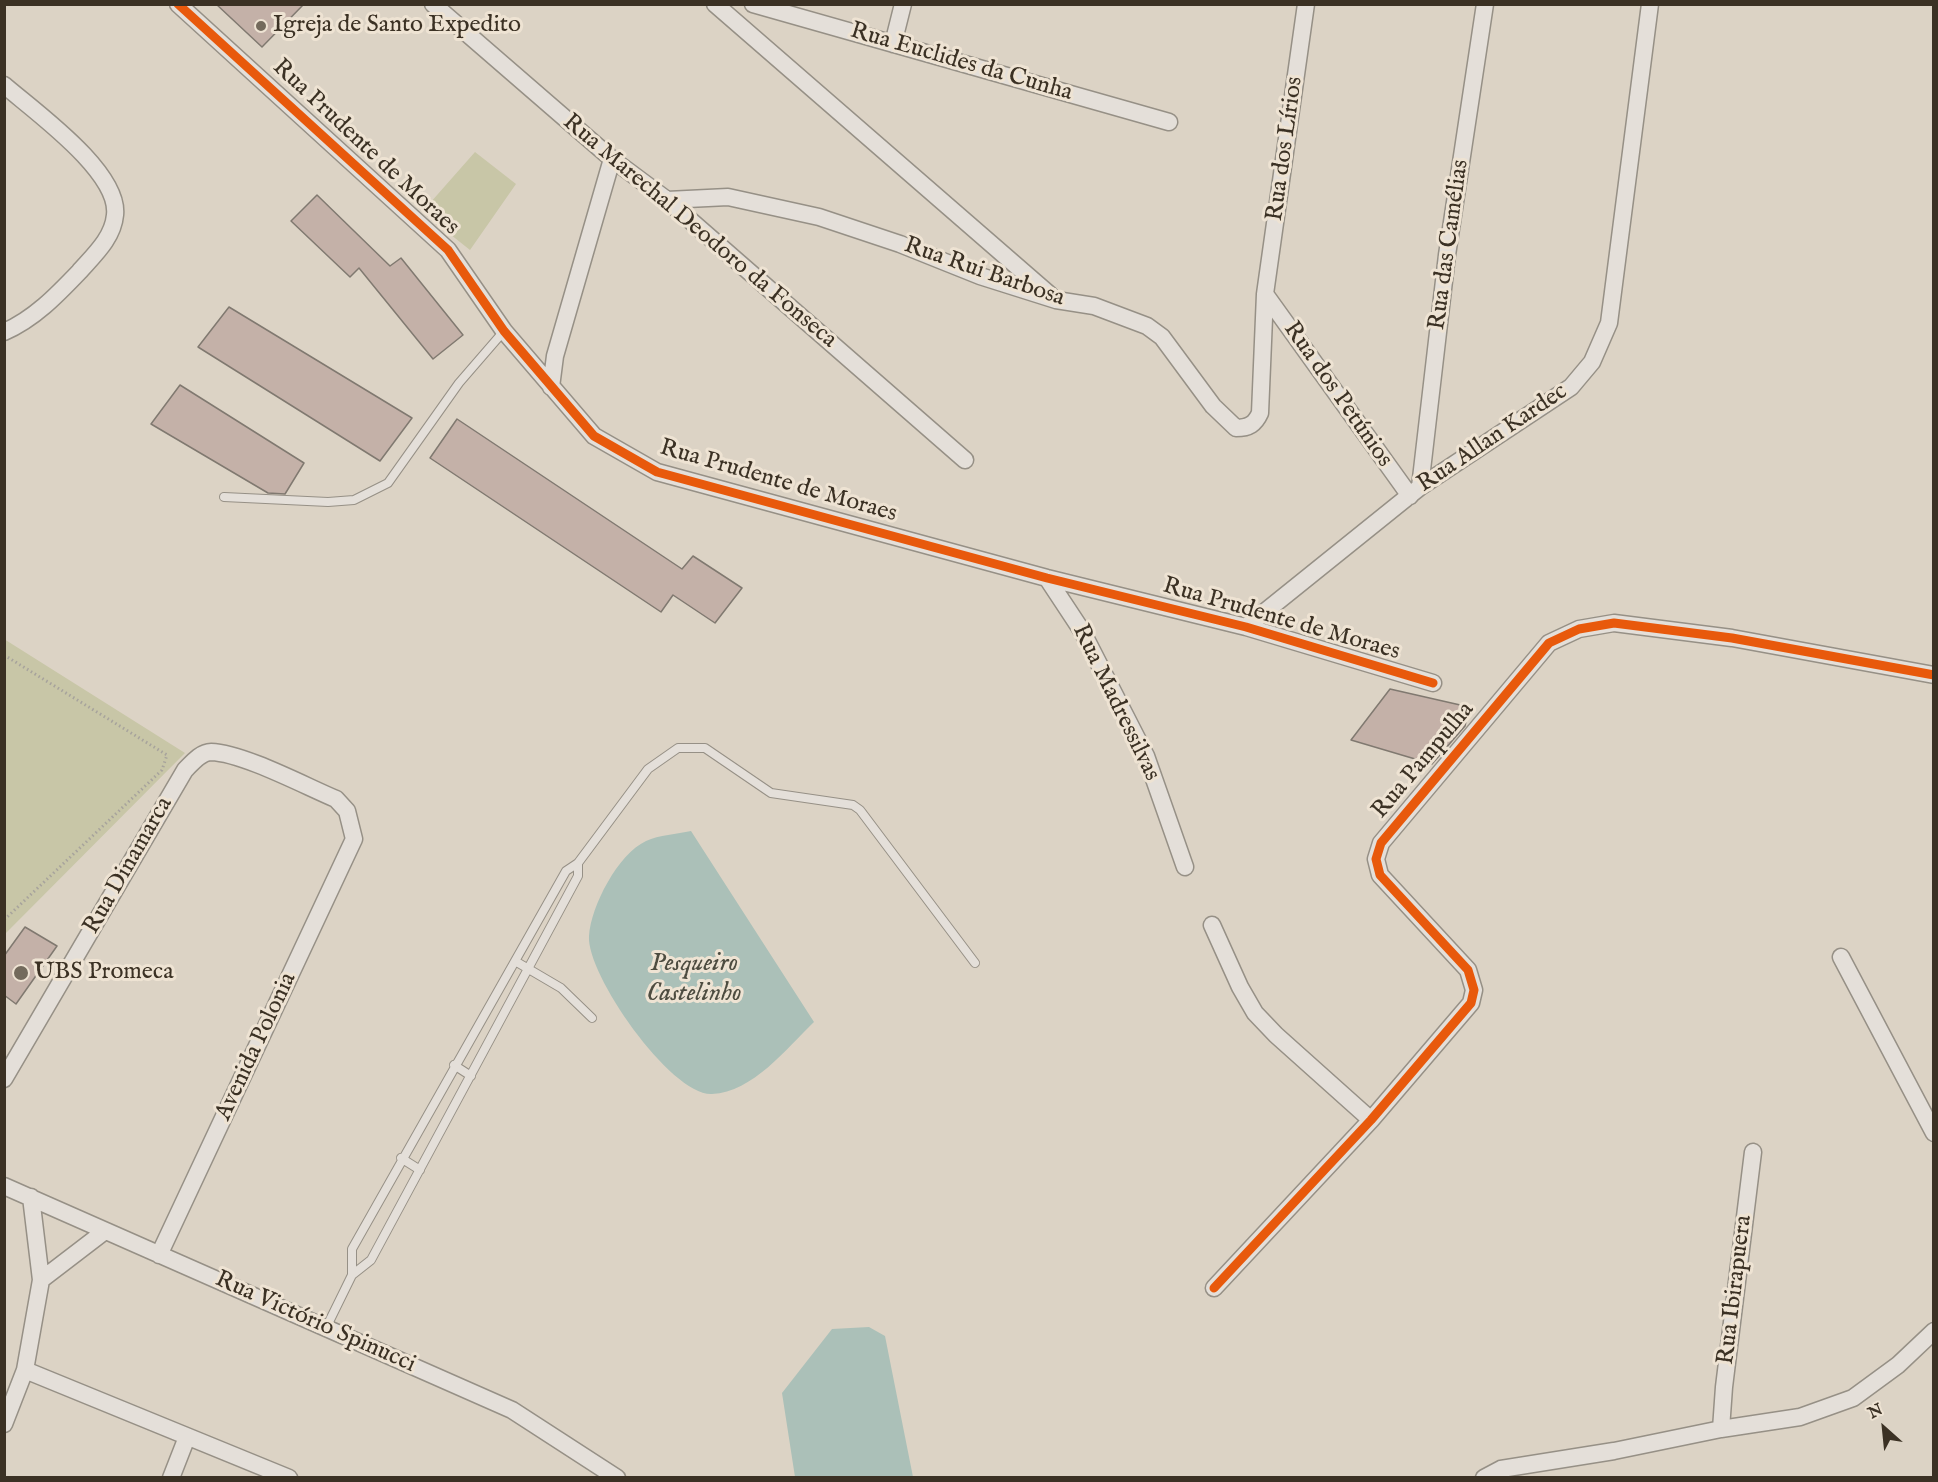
<!DOCTYPE html>
<meta charset="utf-8">
<style>
body{margin:0}
#map{position:relative;width:1938px;height:1482px;overflow:hidden;background:#dcd3c5;font-family:"IM FELL English",serif}
canvas{display:block}
.frame{position:absolute;inset:0;border:6px solid #3b3124;pointer-events:none}
.north{position:absolute;left:1854px;top:1398px;width:60px;height:60px;-webkit-text-stroke:4px #eee3d3;paint-order:stroke;rotate:333deg;font-size:16px;font-weight:700;line-height:24px;text-align:center;color:#3b3124}
.north::after{content:'';display:block;margin:auto;width:21px;height:27px;background:#3b3124;clip-path:polygon(50% 0,100% 100%,50% 72%,0 100%)}
</style>
<div id="map">
<canvas width="1938" height="1482"></canvas>
<div class="frame"></div>
<div class="north">N</div>
</div>
<script>
const g = document.querySelector('canvas').getContext('2d');
g.lineJoin = 'round';
function fill(path, color) { g.fillStyle = color; g.fill(path, 'evenodd'); }
function strokePath(path, color, width, dash) { g.strokeStyle = color; g.lineWidth = width; g.lineCap = dash ? 'butt' : 'round'; g.setLineDash(dash || []); g.stroke(path); }
function drawText(font, color, halo, rows, align = 'center') {
  g.font = font + ' "IM FELL English",serif'; g.lineWidth = 6; g.setLineDash([]); g.textBaseline = 'middle'; g.strokeStyle = halo; g.fillStyle = color; for (const [text, x, y, turn = 0] of rows) {
    g.save(); g.translate(x, y); g.rotate((+turn || 0) * Math.PI / 180); g.textAlign = isNaN(turn) ? turn : align; if (halo) g.strokeText(text, 0, 0); g.fillText(text, 0, 0); g.restore();
  }
}
const green = new Path2D(`
 M475,152L516,184L470,250L431,219L430,203Z
 M4,639L185,753L5,934H4Z`);
const water = new Path2D(`
 M691,831L814,1022C786,1049 753,1092 712,1094C671,1096 586,974 589,936C591,906 618,854 646,841C659,835 677,834 691,831Z
 M869,1327L885,1336L913,1477H795L782,1393L832,1329Z`);
const building = new Path2D(`
 M216,4H304L262,47Z
 M317,195L390,266L401,258L463,335L433,359L359,268L350,277L291,221Z
 M229,307L412,418L380,461L198,347Z
 M180,385L304,463L285,494L268,493L151,424Z
 M457,419L682,569L693,556L742,588L715,623L673,595L661,612L430,458Z
 M1390,689L1469,707L1465,726L1432,764L1351,740Z
 M25,927L57,946L16,1004L4,995V956Z`);
const path = new Path2D(`
 M4,655L167,755L162,770L4,920`);
const lane = new Path2D(`
 M224,497L328,502L354,500L388,483L459,383L504,331
 M515,961L561,988L592,1018
 M454,1065L471,1076
 M401,1158L420,1170
 M352,1275L371,1260L578,876V863
 M326,1328L352,1275V1249L566,871L578,863L648,769L678,748H705L771,793L853,805L860,810L975,963`);
const street = new Path2D(`
 M178,4L448,250L504,331L594,436L657,472L1047,578L1246,627L1433,683
 M433,4L612,159L667,200L965,460
 M715,4L1050,295
 M753,4L1169,122
 M893,44L903,4
 M4,85C34,111 120,172 115,215C113,238 94,255 79,272C57,295 34,319 4,332
 M667,200L728,197L819,217L900,244L980,276L1056,300L1094,306L1147,326L1162,337L1213,406L1236,428C1249,428 1255,424 1260,413L1265,294L1306,4
 M1265,294L1410,496
 M551,387L555,356L612,159
 M1420,487L1447,255L1485,4
 M1047,578L1082,631L1146,756L1185,867
 M1246,627L1420,487L1571,387L1592,362L1609,323L1650,4
 M1212,925L1240,987L1255,1013L1276,1035L1371,1120
 M1841,957L1934,1133
 M4,1079L185,770C192,763 201,752 211,752C243,753 305,786 336,799L347,811L354,839L159,1255
 M4,1186L512,1410L617,1478
 M41,1280L105,1231
 M1214,1288L1371,1120L1471,1003L1474,990L1468,970L1380,875L1376,859L1381,843L1549,643L1579,629L1614,623L1732,638L1934,675
 M25,1370L289,1478
 M4,1424L25,1370L41,1280L31,1197
 M1721,1429L1724,1387L1753,1152
 M171,1478L187,1437
 M1484,1478L1501,1469L1614,1451L1721,1429L1800,1417L1853,1398L1898,1365L1934,1331`);
const cycleway = new Path2D(`
 M178,4L448,250L504,331L594,436L657,472L1047,578L1246,627L1433,683
 M1214,1288L1371,1120L1471,1003L1474,990L1468,970L1380,875L1376,859L1381,843L1549,643L1579,629L1614,623L1732,638L1934,675`);
const markers = [
 [261,26,6,"#736a5c"],
 [21,973,8,"#736a5c"]
];
const poiNames = [
 ["Igreja de Santo Expedito",273,26],
 ["UBS Promeca",34,973]
];
const streetNames = [
 ["Rua Euclides da Cunha",961,63,16],
 ["Rua Prudente de Moraes",365,148,43],
 ["Rua dos Lírios",1286,149,-82],
 ["Rua Marechal Deodoro da Fonseca",699,232,40],
 ["Rua das Camélias",1450,245,-82],
 ["Rua Rui Barbosa",984,273,19],
 ["Rua dos Petúnios",1337,395,55],
 ["Rua Allan Kardec",1493,439,-34],
 ["Rua Prudente de Moraes",778,482,16],
 ["Rua Prudente de Moraes",1281,620,16],
 ["Rua Madressilvas",1115,703,64],
 ["Rua Pampulha",1424,761,-50],
 ["Rua Dinamarca",129,866,-60],
 ["Avenida Polonia",257,1047,-65],
 ["Rua Ibirapuera",1736,1290,-83],
 ["Rua Victório Spinucci",315,1323,24]
];
const waterNames = [
 ["Pesqueiro",694,965],
 ["Castelinho",694,995]
];
fill(green, '#c8c6a7');
fill(water, '#abc0b8');
fill(building, '#c4b1a8');
strokePath(building, '#807970', 1.5);
strokePath(lane, '#969086', 10);
strokePath(street, '#969086', 19);
strokePath(path, '#a7a39c', 3, [1.5, 3]);
strokePath(lane, '#e4dfd9', 8);
strokePath(street, '#e4dfd9', 16);
strokePath(cycleway, '#e8590c', 9);
for (const [x, y, r, color] of markers) { const dot = new Path2D(); dot.arc(x, y, r, 0, 2 * Math.PI); g.fillStyle = color; g.fill(dot); strokePath(dot, '#eee3d3', 2); }
drawText('24px', '#3b3124', '#eee3d3', poiNames, 'left');
drawText('24px', '#3b3124', '#eee3d3', streetNames);
drawText('italic 26px', '#4d4c40', '#eee3d3', waterNames);
</script>
